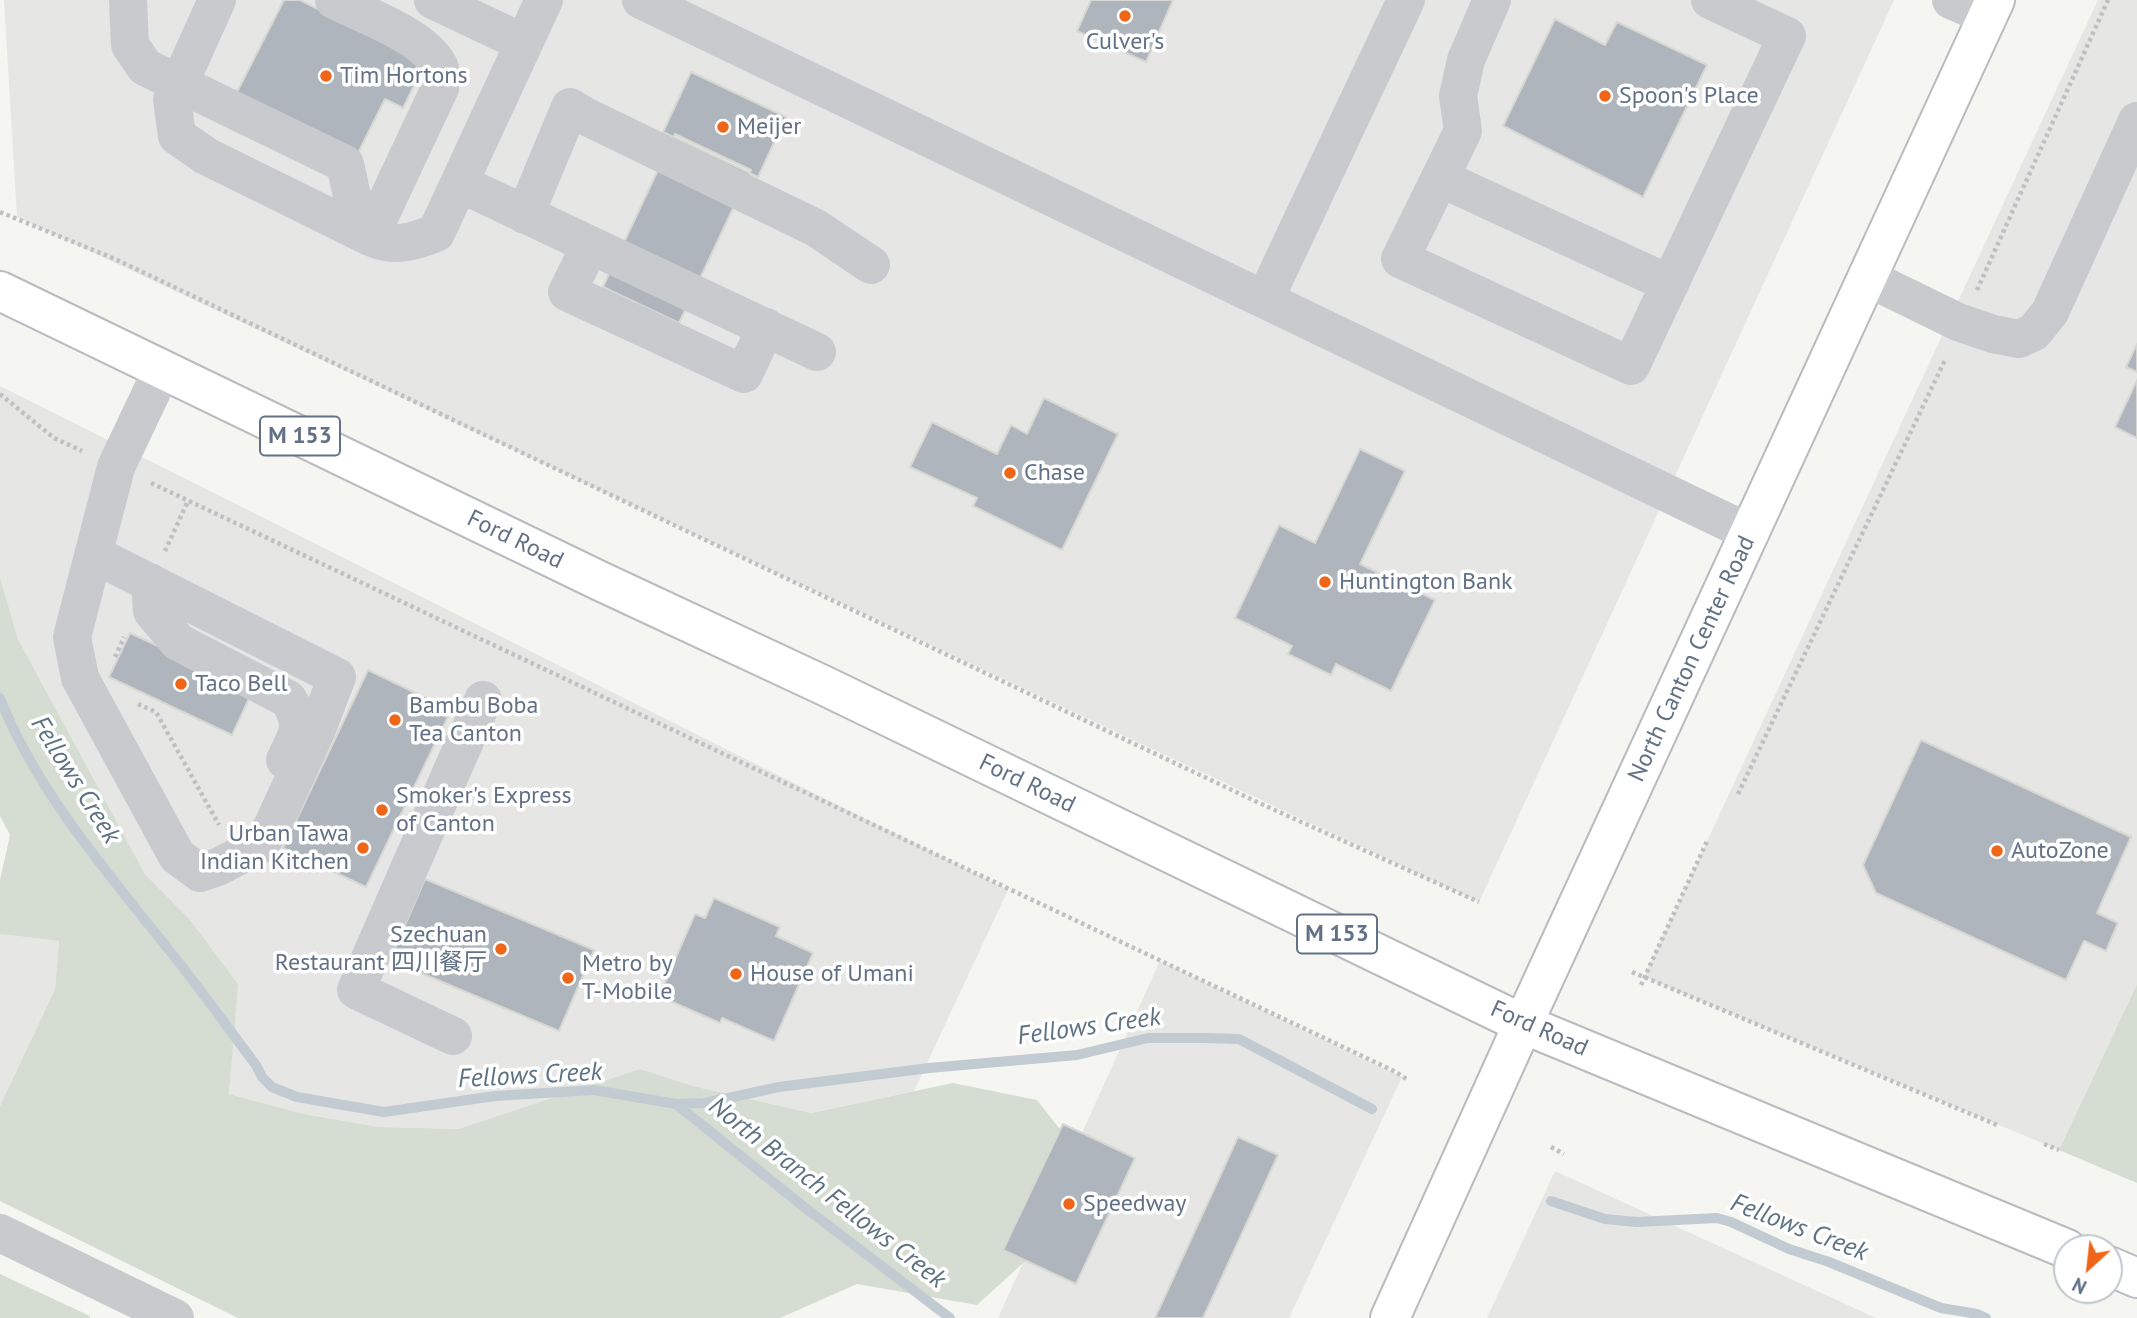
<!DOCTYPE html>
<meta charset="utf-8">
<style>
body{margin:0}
#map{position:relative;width:2137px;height:1318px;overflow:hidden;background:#f5f6f1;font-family:"PT Sans",sans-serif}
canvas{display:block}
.north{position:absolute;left:2053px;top:1234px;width:70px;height:70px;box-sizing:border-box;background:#fff;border:2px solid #c0c6ce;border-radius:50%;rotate:207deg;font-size:19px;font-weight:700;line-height:28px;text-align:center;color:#627185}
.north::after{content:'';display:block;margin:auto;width:24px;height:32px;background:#ef6618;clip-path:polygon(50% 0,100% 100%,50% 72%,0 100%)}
</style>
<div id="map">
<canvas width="2137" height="1318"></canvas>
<div class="north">N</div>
</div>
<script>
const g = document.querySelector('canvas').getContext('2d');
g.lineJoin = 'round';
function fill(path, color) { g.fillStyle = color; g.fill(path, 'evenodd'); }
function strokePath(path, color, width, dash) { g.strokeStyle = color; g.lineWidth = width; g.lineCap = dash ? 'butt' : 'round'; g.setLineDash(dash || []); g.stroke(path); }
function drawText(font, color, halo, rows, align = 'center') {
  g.font = font + ' "PT Sans","Noto Sans SC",sans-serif'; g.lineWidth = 7; g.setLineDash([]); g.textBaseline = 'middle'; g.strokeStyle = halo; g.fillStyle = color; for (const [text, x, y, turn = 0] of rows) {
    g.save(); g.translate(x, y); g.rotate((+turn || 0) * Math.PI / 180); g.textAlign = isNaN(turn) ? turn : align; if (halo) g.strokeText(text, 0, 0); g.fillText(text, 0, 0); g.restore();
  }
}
const built = new Path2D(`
 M4,0H1894L1479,902L17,217Z
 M2098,0H2137V984L2059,1150L1644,977Z
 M0,386L1008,890L914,1091L811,1113L693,1086L640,1069L458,1129L379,1127L304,1114L229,1094L237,983L191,921L145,874L18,639L0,577Z
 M0,934L59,941L55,989L0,1106Z
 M1160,961L1402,1077L1289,1318H998Z
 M1555,1171L1876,1318H1487Z`);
const green = new Path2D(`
 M0,577L18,639L145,874L191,921L238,984L229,1094L304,1114L379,1127L458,1129L640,1069L693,1086L811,1113L953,1083L1037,1100L1070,1142L1044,1244L977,1305L857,1284L780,1318H238L0,1201V1106L55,989L59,941L0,934V880L10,835L0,816Z
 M2137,984V1183L2059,1150Z
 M0,1274L90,1316V1318H0Z`);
const stream = new Path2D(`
 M0,698C37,792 107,872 169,950C199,987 227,1027 256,1065L262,1077L272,1087L297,1097L384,1112L495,1096L594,1090L676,1104L705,1103L779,1087L929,1068L1077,1055L1148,1038H1205L1239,1039L1372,1109
 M676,1104L804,1207L950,1318
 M1551,1201L1605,1219L1637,1222L1717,1218L1731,1222L1789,1249L1829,1262L1941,1308L1977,1314L1986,1318`);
const building = new Path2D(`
 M284,0H300L425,63L403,108L385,99L356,157L235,96Z
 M1091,0H1173L1146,62L1077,31Z
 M1555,19L1605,45L1617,22L1707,65L1643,197L1503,126Z
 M691,72L786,117L758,177L663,132Z
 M675,134L751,170L679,323L603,287Z
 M2137,344V372L2126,367Z
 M2137,380V438L2115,427Z
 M1044,398L1118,434L1062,550L973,506L977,498L910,467L932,422L997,454L1011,425L1027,434Z
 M1360,449L1405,471L1360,564L1435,600L1391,691L1336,664L1331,675L1288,654L1292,646L1235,618L1279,525L1315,543Z
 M130,633L253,690L232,735L109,677Z
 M368,670L451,710L366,887L283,848Z
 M1921,740L2131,837L2097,913L2118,923L2106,951L2084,941L2066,980L1876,893L1863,865Z
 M425,879L594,950L559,1031L390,960Z
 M714,898L780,927L776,936L813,953L774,1041L722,1018L720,1023L659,996L695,914L705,918Z
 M1063,1124L1135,1158L1076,1284L1003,1250Z
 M1238,1137L1278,1155L1203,1318H1155Z`);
const path = new Path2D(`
 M0,212L115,259L1065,711L1257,802L1479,902
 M1977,290L2108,0
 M0,394L54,438L82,451
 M151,483L1396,1072L1408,1080
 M165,551L188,501
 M115,657L124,637
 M138,704L156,712L219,825
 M1738,794L1946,358
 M1632,972L1997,1125
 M1641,985L1708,839
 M2044,1144L2059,1150
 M1551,1147L1564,1154`);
const minor = new Path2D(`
 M128,0L130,45L145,67L345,164L360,232
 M217,0L172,100L177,136L206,156L370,237C394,248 413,242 436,233L544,0
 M334,0C364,15 424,36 439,66C442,72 440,81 440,88L370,237
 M433,0L524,43
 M641,0L1750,533
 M1492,0L1466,60L1458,96L1463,131L1400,259L1631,366L1787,36L1710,0
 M1951,0L1988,16
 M1440,178L1670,284
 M459,183L817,352
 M525,215L570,107L583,115L816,228L871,265
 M590,246L567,292L584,300L744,374L766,327
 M1868,278L1958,322L1993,334L2019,339L2034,332L2050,312L2137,121
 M1265,299L1406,0
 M95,555L337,677L317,729L272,827L260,845L220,866L200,873L177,856L80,678L72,637L116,467L162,370
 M150,582L152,611L178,642L288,699C305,726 298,733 285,760
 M453,1036L356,990L483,700
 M0,1233L175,1318`);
const major = new Path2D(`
 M0,291L600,581L825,686L1523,1024L2067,1249
 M2109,1266L2137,1278
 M1390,1318L1523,1024L1995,0`);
const markers = [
 [1125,16,7,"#ef6618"],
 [326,76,7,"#ef6618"],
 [1605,96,7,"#ef6618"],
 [723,127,7,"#ef6618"],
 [1010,473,7,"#ef6618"],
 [1325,582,7,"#ef6618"],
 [181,684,7,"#ef6618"],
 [395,720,7,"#ef6618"],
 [382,810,7,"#ef6618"],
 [363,848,7,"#ef6618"],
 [1997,851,7,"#ef6618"],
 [501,949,7,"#ef6618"],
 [736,974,7,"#ef6618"],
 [568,978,7,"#ef6618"],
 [1069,1204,7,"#ef6618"]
];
const shields = [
 [300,436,80],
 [1337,934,80]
];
const shieldNames = [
 ["M 153",300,436],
 ["M 153",1337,934]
];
const poiNames = [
 ["Culver's",1125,42,"center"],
 ["Tim Hortons",340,76],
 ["Spoon's Place",1619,96],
 ["Meijer",737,127],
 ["Chase",1024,473],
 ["Huntington Bank",1339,582],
 ["Taco Bell",195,684],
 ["Bambu Boba",409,706],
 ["Tea Canton",409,734],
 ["Smoker's Express",396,796],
 ["of Canton",396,824],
 ["Urban Tawa",349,834,"right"],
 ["Indian Kitchen",349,862,"right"],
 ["AutoZone",2011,851],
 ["Szechuan",487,935,"right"],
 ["Restaurant 四川餐厅",487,963,"right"],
 ["Metro by",582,964],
 ["T-Mobile",582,992],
 ["House of Umani",750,974],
 ["Speedway",1083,1204]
];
const streetNames = [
 ["Ford Road",515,540,26],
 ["North Canton Center Road",1692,659,-65],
 ["Ford Road",1027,784,26],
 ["Ford Road",1539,1029,24]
];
const waterNames = [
 ["Fellows Creek",75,780,58],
 ["Fellows Creek",1089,1027,-8],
 ["Fellows Creek",530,1076,-3],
 ["North Branch Fellows Creek",827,1193,38],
 ["Fellows Creek",1799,1228,21]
];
fill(built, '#e6e6e5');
fill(green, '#d5ddd2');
strokePath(stream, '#c2cbd2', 10);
fill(building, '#afb5bc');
strokePath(building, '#d7d7d4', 2);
strokePath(major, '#b8bbc0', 42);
strokePath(path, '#bec0c3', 4.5, [3.5, 3.5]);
strokePath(minor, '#c8cace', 38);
strokePath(major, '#fff', 38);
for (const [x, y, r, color] of markers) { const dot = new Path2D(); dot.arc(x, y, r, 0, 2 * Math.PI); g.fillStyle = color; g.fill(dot); strokePath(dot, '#fff', 2.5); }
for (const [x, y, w] of shields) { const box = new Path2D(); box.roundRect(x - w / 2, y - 19.5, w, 39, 5); g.fillStyle = '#fff'; g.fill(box); strokePath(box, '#627185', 2); }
drawText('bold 23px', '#627185', null, shieldNames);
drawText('24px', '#627185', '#fff', poiNames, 'left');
drawText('24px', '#627185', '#fff', streetNames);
drawText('italic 26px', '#5e7382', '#fff', waterNames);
</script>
